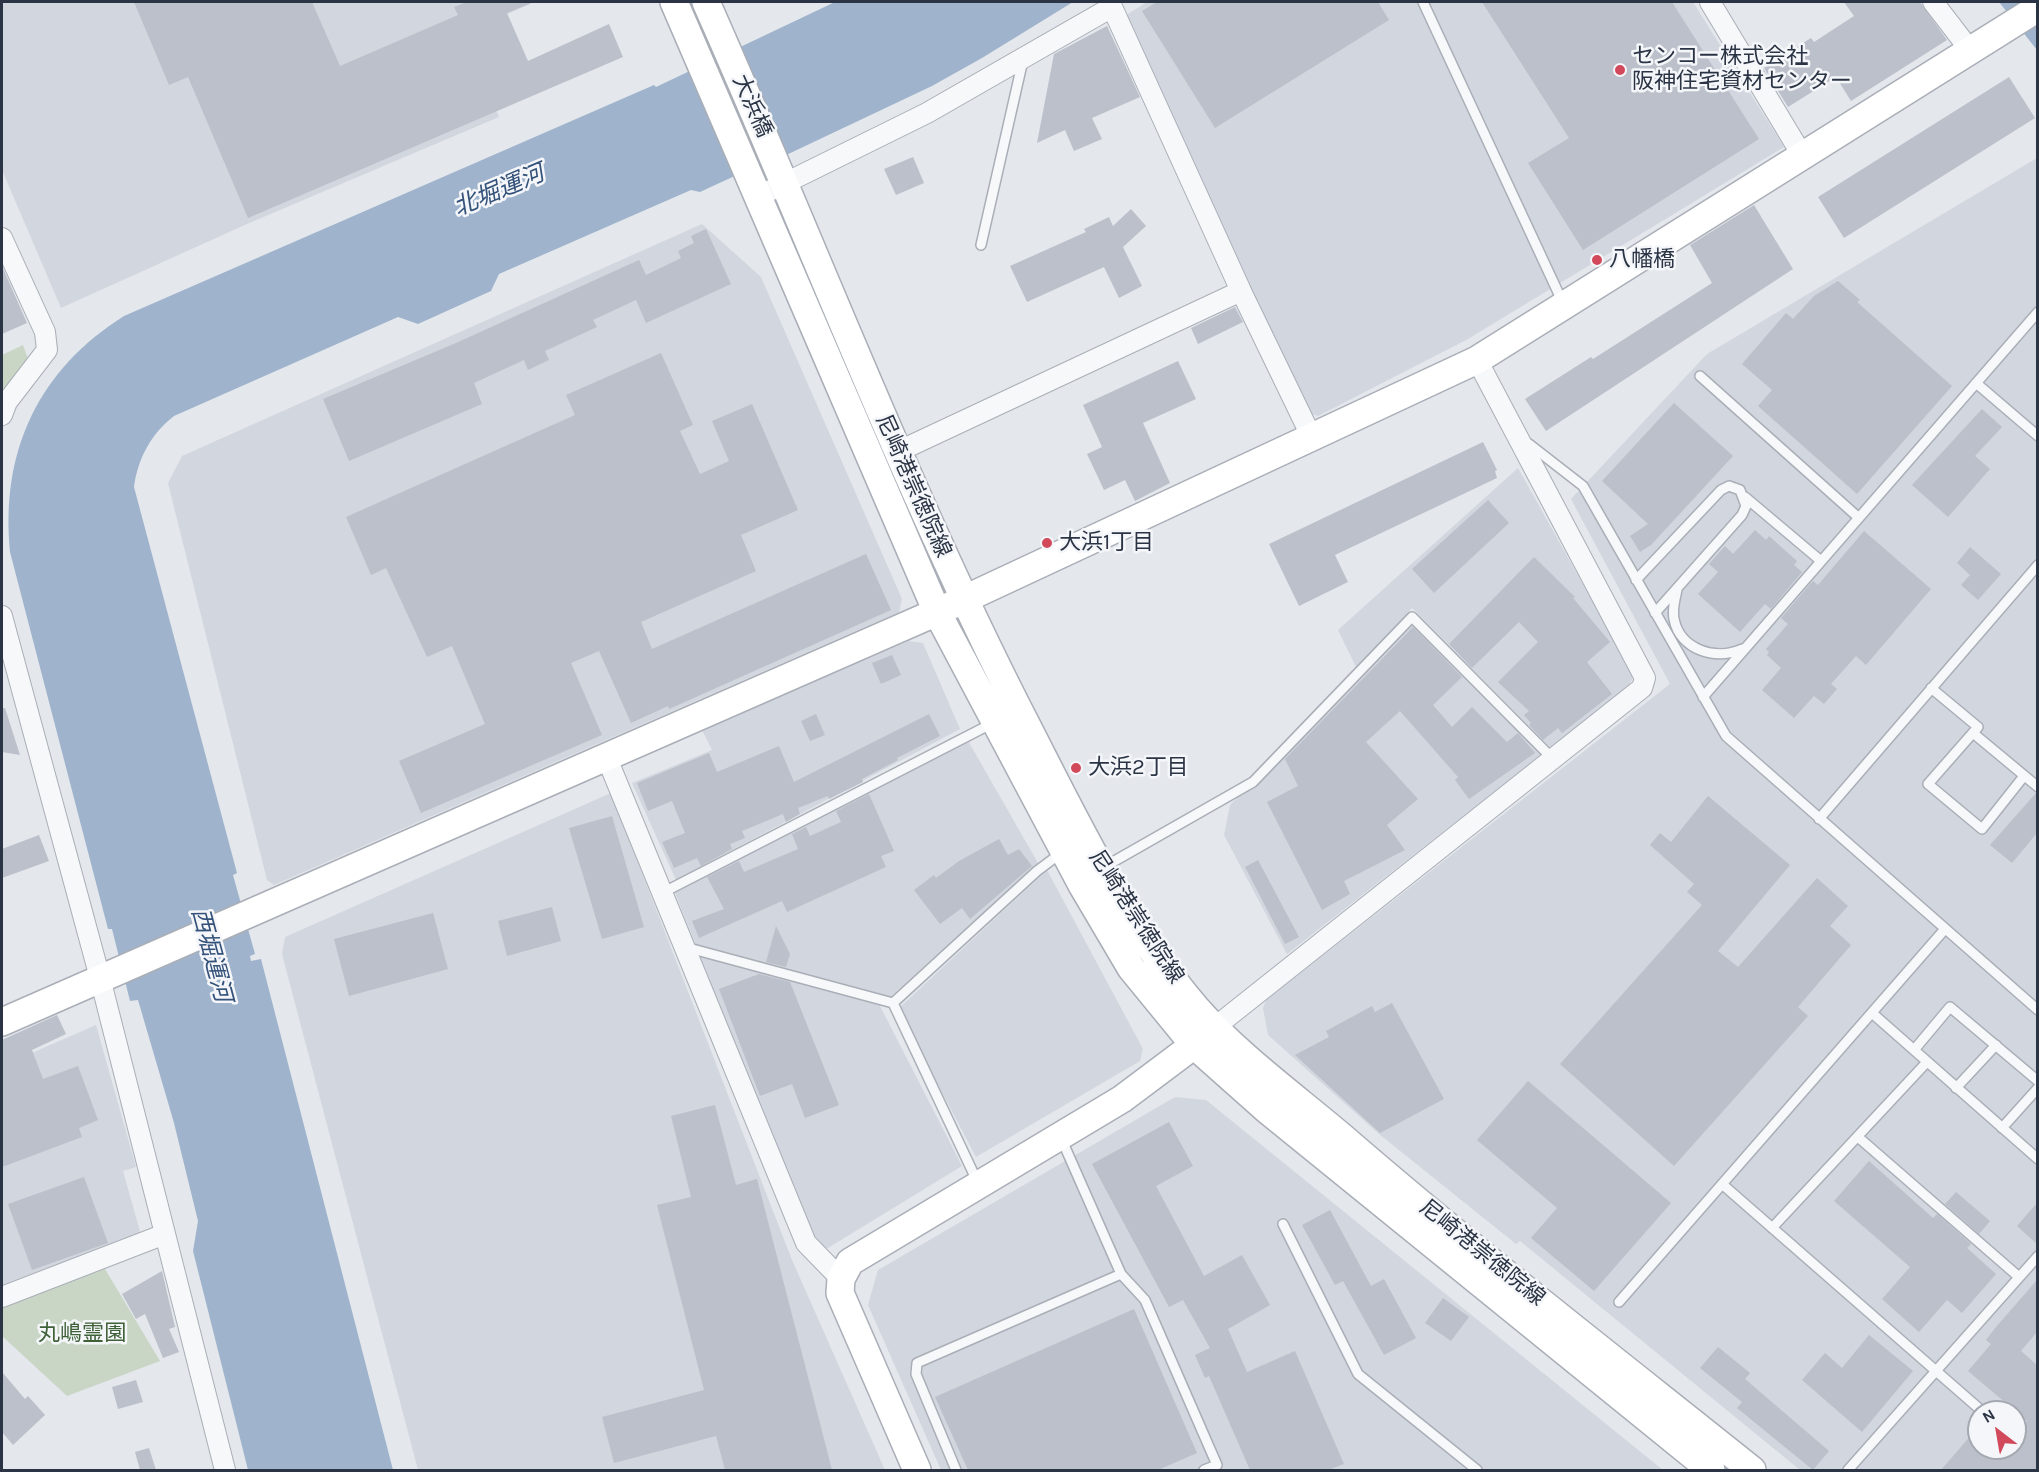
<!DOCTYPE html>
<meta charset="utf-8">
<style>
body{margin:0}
#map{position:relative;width:2039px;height:1472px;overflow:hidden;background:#e4e7ec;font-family:Karla,sans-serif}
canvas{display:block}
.frame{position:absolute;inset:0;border:3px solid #2b3445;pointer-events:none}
.north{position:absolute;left:1967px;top:1400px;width:60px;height:60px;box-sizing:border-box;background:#f4f6f9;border:2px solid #a4a8b1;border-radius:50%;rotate:329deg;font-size:16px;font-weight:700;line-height:24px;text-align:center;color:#2b3445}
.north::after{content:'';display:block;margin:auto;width:21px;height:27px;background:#d1495b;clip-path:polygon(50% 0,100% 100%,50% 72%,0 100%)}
</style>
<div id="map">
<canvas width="2039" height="1472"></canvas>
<div class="frame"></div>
<div class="north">N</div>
</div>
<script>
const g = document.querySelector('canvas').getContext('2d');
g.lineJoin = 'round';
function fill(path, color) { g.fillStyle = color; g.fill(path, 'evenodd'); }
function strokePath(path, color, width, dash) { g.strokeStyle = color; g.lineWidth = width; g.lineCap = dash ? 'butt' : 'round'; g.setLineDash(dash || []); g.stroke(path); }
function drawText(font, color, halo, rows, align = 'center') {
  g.font = font + ' Karla,"Noto Sans JP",sans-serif'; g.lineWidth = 5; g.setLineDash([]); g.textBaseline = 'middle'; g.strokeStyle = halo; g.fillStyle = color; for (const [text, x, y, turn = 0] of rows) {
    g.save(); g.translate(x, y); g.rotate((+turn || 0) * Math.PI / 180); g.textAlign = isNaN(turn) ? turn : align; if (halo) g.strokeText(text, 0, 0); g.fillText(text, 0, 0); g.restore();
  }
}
const built = new Path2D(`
 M2,2H529L530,4L464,33L499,117L247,224L61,308L2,170Z
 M1147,2H1693L1784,147L1468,339L1318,416L1306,412L1126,28L1128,14Z
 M2037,158V1470H1800L1520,1241L1516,1244L1379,1134L1268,1035L1263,1008L1266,1000L1670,684L1571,499L1707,354ZM1979,1412H2015V1448H1979Z
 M702,224L761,277L902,599L899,612L274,885L267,880L168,483L182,456Z
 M1518,468L1634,676L1627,688L1551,748L1412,608L1357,669L1338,630Z
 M1411,624L1528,739L1541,755L1287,954L1224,835L1230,805Z
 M909,641L923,643L960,729L676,880L632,783L712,750L702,730Z
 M967,739L1038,863L880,1006L962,1166L828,1248H816L675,893Z
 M611,793L792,1260L885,1470H418L282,954L285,937Z
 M1047,870L1143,1049L1140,1061L976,1157L898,1009Z
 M96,1025L136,1167L123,1171L141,1235L2,1287V1066Z
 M1175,1097L1206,1100L1663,1470H941L868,1305L878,1270Z`);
const green = new Path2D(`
 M23,345L28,359L2,400V355Z
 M105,1269L160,1361L67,1396L2,1336V1306Z`);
const water = new Path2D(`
 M835,2H1073L982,58L932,86L782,157L780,155L700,192L691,190L499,274L491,291L418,324L398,317L174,416C151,434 138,458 134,487L237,873L233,875L255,954L250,956L251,961L261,959L393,1470H248L193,1251L198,1221L174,1123L138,1000L130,1001L112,929H108L10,552C0,452 38,370 124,316L654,85L656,87Z
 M1999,2H2037V50Z`);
const building = new Path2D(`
 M134,2H312L340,66L458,15L454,7L467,2H534L507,13L528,61L609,24L623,57L248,218L188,77L169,85Z
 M1157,2H1378L1389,20L1215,128L1142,11Z
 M1482,2H1672L1759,139L1583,250L1528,163L1569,138Z
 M1844,2H1920L1947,40L1851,101L1836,77L1788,107L1764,68L1811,38L1814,42L1854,16Z
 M1107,26L1140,97L1092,118L1102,139L1074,151L1065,130L1037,143L1054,54Z
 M2009,77L2035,118L1844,238L1818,197Z
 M913,157L924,183L896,195L884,169Z
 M1754,205L1793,269L1546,431L1525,399L1591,357L1593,359L1712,283L1690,245Z
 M1131,209L1146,226L1123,247L1142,286L1119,298L1104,267L1027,302L1010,266L1086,232L1084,229L1109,217L1113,226Z
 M706,229L731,284L646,323L636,300L593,320L597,327L545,351L549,360L528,370L524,360L474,383L482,404L349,461L323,399L456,343L639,260L646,275L681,258L678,251L694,243L691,236Z
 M2,266L27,323L2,334Z
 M1838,281L1860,300L1857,302L1952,386L1857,494L1758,406L1772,390L1742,364L1786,313L1793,319L1814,296Z
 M1235,307L1243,322L1198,344L1191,328Z
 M661,353L693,425L680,431L700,474L729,461L712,421L752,404L798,510L741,535L756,571L641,622L652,649L866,554L891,610L669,709L668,706L631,723L599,651L571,663L602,735L421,813L399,761L485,724L452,646L427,657L386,568L371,575L346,517L575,415L566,395Z
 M1178,361L1196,399L1143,423L1170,483L1135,501L1125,480L1104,490L1087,454L1102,447L1083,405Z
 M1674,403L1733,456L1651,545L1640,552L1630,536L1648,524L1602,481Z
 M1982,409L2002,427L1975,456L1990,469L1948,517L1912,485Z
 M1483,442L1497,470L1495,471L1497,478L1335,555L1348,582L1299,606L1269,544Z
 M1488,500L1509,523L1434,593L1412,569Z
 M1755,530L1766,540L1769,536L1797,561L1794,565L1802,572L1771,609L1765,604L1740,632L1698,594L1718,572L1709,564L1725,546L1733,554Z
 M1864,531L1931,589L1866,665L1856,656L1831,684L1837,689L1824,704L1814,696L1794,718L1762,690L1781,668L1767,655L1769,652L1766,649L1788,624L1781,618L1813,581L1818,585Z
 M1970,547L2001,574L1978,600L1961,585L1970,575L1957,563Z
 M1534,557L1575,597L1573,598L1610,642L1587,662L1612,694L1562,733L1558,728L1543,740L1529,725L1531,723L1524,715L1529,711L1498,682L1538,642L1519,622L1472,668L1449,644Z
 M1413,627L1462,677L1433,705L1452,727L1472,707L1507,742L1518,733L1535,753L1469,799L1455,780L1458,777L1400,711L1366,742L1418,799L1387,825L1405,850L1344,881L1350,894L1322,910L1267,802L1298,786L1285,759Z
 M892,655L901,675L881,684L872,663Z
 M2,708H5L20,755L2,752Z
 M816,714L825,735L810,741L801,721Z
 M929,714L940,736L897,758L898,760L862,779L863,782L829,799L828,796L798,808L800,814L786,822L783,814L742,831L745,838L730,844L732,849L701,866L697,858L674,868L662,842L685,833L672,801L648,811L637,783L709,753L717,772L779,746L794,782Z
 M2036,793L2037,833L2012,863L1990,845Z
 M869,794L894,851L881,856L886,867L787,912L782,901L699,938L692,921L724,909L707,877L739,861L744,872L798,849L792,834L806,827L810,836L841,822L836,811Z
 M1708,796L1790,865L1718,951L1738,967L1817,878L1848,906L1830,926L1851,945L1798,1007L1808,1016L1674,1166L1560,1064L1702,905L1687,892L1694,884L1650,845L1660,833L1671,842Z
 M612,816L644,927L602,939L569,828Z
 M39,835L49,861L2,878V849Z
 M999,839L1008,855L1019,849L1032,866L970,919L962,908L940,924L914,890L934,875L936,878L959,861Z
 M1258,860L1299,937L1285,944L1245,867Z
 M552,907L561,941L507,956L498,921Z
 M433,913L448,969L349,996L334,939Z
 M776,926L790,954L786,967L766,962Z
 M759,974L790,982L839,1105L805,1118L792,1084L760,1096L719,989Z
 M1392,1003L1444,1099L1380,1133L1295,1055L1329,1037L1326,1031L1372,1006L1375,1012Z
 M57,1015L66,1034L32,1050L43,1079L78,1066L98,1120L79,1128L82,1137L2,1167V1040Z
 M1528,1081L1671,1203L1594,1291L1531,1238L1557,1208L1477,1140Z
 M715,1105L736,1185L757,1179L832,1470H725L716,1436L614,1463L602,1417L704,1390L657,1205L691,1197L671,1116Z
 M1169,1122L1193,1166L1156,1186L1204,1276L1242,1255L1270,1305L1228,1329L1247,1372L1295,1351L1344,1464L1328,1470H1250L1209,1376L1205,1378L1195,1355L1210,1348L1183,1300L1169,1307L1092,1164Z
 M1869,1161L1933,1218L1937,1214L1971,1244L1967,1248L1996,1274L1962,1313L1947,1300L1919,1332L1882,1299L1910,1267L1834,1201Z
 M84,1177L108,1243L32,1270L8,1204Z
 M1956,1192L1990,1221L1979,1234L1945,1204Z
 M2037,1203V1244L2017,1226Z
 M1330,1210L1371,1286L1384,1279L1416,1338L1384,1355L1343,1281L1335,1285L1302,1225Z
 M162,1271L175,1327L169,1329L179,1352L163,1358L145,1314L136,1319L122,1294Z
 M2037,1280V1332L2021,1351L2037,1365V1470H1941L1979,1426V1448H2015V1436L2027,1421L1968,1371L1991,1344L1986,1340L1996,1327Z
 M1443,1298L1469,1317L1451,1341L1425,1323Z
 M1134,1309L1197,1453L1158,1470H968L935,1397Z
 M1869,1335L1913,1371L1862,1432L1802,1380L1825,1353L1842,1368Z
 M1718,1347L1750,1373L1745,1379L1829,1451L1813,1470L1737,1408L1742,1402L1700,1368Z
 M2,1372L25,1399L28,1396L45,1415L13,1445L2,1432Z
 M136,1380L143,1402L118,1409L112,1387Z
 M149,1448L156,1470H140L135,1452Z`);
const lane = new Path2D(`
 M1423,2L1563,303
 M981,245L1023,60
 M1700,376L1859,518
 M1976,383L2038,436
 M1529,444L1583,486L1726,736L2038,1010
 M1745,497L1821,561
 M1636,580L1721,490L1729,486L1740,490L1746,506L1742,515L1655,613
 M1677,590C1675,599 1672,609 1674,619C1680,650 1716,661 1742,649
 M1931,688L1978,727L1928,784L1982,829L2024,776
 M1703,697L2038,312
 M1973,733L2038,787
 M1819,819L2038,565
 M1104,867L1253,782L1412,617L1553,759
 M664,892L993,723
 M685,947L893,1003L978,1183
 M893,1003L1037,871L1061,853
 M1872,1013L2038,1159
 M1914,1050L1950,1007L2038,1081
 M1956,1088L1996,1045
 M2002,1128L2038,1088
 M1858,1137L2019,1277
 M1061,1138L1121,1274L1145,1300L1217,1465L1204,1470
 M1722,1184L1983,1412
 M1283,1224L1358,1374L1477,1470
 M1772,1228L1927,1062
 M1619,1302L1945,929
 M956,1470L916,1374L917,1363L1121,1274
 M1848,1470L2038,1256`);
const street = new Path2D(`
 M1710,2L1802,155
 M1933,2L1970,50
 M759,196L927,113L1112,7L1241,291L1312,438
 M2,238L45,332L47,350L7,402L2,415
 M897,452L1241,291
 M2,616L100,978L225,1470
 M606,756L806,1243L841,1279
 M1205,1035L1642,688L1645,678L1477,360
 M2,1297L165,1234`);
const secondary = new Path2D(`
 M674,2L937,612L1082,885L1131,968L1194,1045L1266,1109L1711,1470
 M706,2C814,245 907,494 1029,730C1078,826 1126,926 1196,1008C1239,1057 1299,1100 1349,1143C1480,1256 1617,1362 1752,1470
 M2,1022L937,612L1477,360L2038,8
 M917,1470L840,1293L841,1279L850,1262L1122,1099L1194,1045`);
const markers = [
 [1620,70,6,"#d1495b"],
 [1597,260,6,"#d1495b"],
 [1047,543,6,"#d1495b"],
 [1076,768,6,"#d1495b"]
];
const poiNames = [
 ["センコー株式会社",1632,57],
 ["阪神住宅資材センター",1632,82],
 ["八幡橋",1609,260],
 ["大浜1丁目",1059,543],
 ["大浜2丁目",1088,768]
];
const streetNames = [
 ["大浜橋",752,106,66],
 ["尼崎港崇徳院線",913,486,66],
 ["尼崎港崇徳院線",1136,917,57],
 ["尼崎港崇徳院線",1482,1253,39]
];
const parkNames = [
 ["丸嶋霊園",82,1334]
];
const waterNames = [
 ["北堀運河",499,191,-23],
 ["西堀運河",211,955,75]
];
fill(built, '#d2d6de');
fill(green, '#c9d6c5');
fill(water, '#9fb4cc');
fill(building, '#bbc0ca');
strokePath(lane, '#a9aeb7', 12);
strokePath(street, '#a9aeb7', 22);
strokePath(secondary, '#a9aeb7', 30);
strokePath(lane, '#f7f8fa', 9);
strokePath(street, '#f7f8fa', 20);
strokePath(secondary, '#fff', 27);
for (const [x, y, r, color] of markers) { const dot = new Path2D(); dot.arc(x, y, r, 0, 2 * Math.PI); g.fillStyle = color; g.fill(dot); strokePath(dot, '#f4f6f9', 2); }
drawText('22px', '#2b3445', '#f4f6f9', poiNames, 'left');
drawText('22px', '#2b3445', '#f4f6f9', streetNames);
drawText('22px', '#3f6138', '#f4f6f9', parkNames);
drawText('italic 24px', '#34527a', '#f4f6f9', waterNames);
</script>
